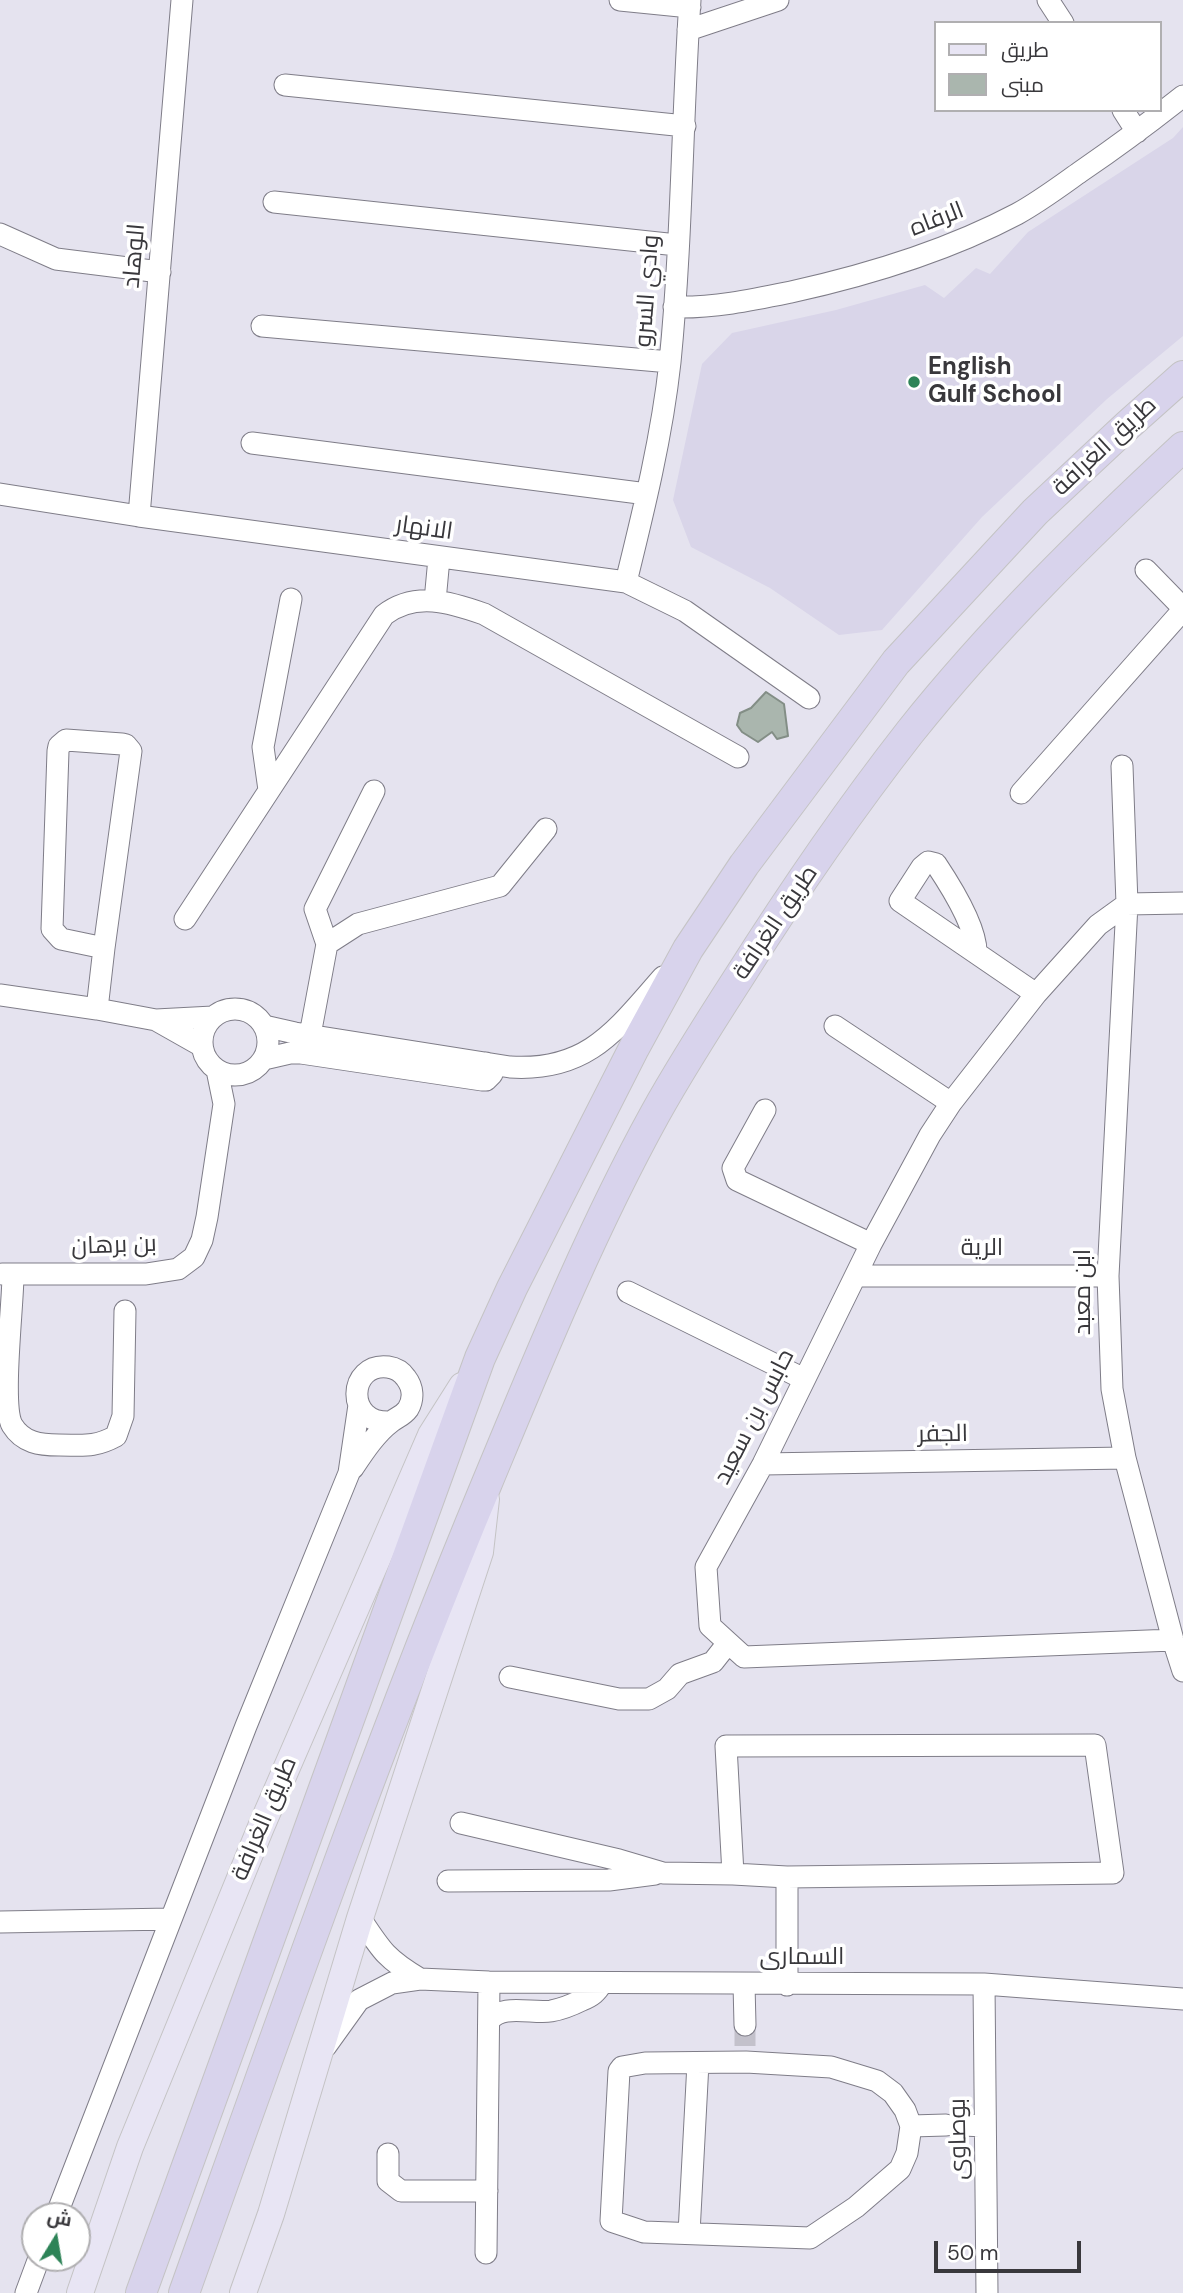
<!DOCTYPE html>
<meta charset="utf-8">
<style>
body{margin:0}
#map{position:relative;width:1183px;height:2293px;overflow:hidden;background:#e5e3ef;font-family:"DM Sans",Cairo,sans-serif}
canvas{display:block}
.legend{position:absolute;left:934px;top:21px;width:228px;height:91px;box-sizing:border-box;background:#fff;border:2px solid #b0afb1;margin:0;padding:9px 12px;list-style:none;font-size:21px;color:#39383c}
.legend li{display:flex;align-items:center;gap:14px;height:35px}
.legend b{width:35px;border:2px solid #b0afb1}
.north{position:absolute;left:21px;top:2202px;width:70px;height:70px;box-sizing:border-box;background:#fff;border:2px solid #b0afb1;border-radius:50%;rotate:11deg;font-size:19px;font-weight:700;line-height:28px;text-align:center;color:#39383c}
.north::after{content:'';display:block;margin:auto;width:24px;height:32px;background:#2d8357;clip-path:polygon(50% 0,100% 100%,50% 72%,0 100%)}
.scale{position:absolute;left:934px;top:2241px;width:147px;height:32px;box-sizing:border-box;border:4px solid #39383c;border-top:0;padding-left:9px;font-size:21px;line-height:24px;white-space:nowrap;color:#39383c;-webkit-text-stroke:5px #fff;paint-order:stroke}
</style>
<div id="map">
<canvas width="1183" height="2293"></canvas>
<ul class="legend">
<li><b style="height:9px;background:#e8e5f4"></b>طريق</li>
<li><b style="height:19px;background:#aab6ae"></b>مبنى</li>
</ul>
<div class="north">ش</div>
<div class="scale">50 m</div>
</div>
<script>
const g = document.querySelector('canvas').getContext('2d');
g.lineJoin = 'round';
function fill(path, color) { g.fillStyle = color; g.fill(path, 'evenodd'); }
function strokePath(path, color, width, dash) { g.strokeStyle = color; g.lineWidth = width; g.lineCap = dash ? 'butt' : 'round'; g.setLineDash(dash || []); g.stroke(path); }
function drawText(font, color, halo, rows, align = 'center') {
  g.font = font + ' "DM Sans",Cairo,sans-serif'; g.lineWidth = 7; g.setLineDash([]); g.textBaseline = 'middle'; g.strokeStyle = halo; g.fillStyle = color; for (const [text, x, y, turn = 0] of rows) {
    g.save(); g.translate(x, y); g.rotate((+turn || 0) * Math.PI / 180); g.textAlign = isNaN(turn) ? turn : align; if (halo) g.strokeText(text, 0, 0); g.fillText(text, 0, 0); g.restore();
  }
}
const built = new Path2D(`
 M1183,127V336L1107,399L982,517L882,630L839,635L770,588L691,547L673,500L702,364L732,333L836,310L925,285L944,298L976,268L990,274L1028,232L1173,138Z`);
const building = new Path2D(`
 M766,692L784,704L788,736L777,739L772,732L758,742L742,732L737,725L740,713L751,708Z`);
const minorTunnel = new Path2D(`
 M745,2025V2047`);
const minor = new Path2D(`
 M620,0L690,7
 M1048,0L1063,23
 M688,30L778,0
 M285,85L685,126
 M1123,110L1137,132
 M274,202L677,245
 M0,234L56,259L160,272
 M674,307C714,308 752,300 791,292C868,275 947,251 1017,214C1039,202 1059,187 1080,172C1115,148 1149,123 1183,96
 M262,326L670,362
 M252,443L647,494
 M0,494L139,516L626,582L685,611L809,698
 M139,516L182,0
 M1146,570L1183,608
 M626,582C644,509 662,436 670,362C682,242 682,120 690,0
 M435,601L439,558
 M66,740L122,744L126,745L131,751L104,948L61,939L52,929L58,751L59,746Z
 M1122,766L1127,904L1108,1276L1112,1389L1125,1458L1173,1640L1183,1671
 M269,790L263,747L291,599
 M1021,793L1183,610
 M185,919L384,615C415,591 450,602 484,614L738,757
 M327,944L358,924L500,886L546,829
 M976,953C977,928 950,885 936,864L928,862L922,867L900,901L1036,994
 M0,995L97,1009L156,1020L213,1017
 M202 1042a33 33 0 1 1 66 0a33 33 0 1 1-66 0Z
 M97,1009L104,948
 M156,1020L202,1046
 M264,1026L295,1033L510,1067C588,1072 616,1030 663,977
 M835,1026L951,1103
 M310,1035L327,944L315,909L374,791
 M264,1059L290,1053H301L482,1080H486L492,1074V1069L486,1063
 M765,1110L733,1168L737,1180L871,1244
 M2,1274H146L178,1269L194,1257L202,1240L207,1217L224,1104L217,1070
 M13,1275C13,1305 1,1404 12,1425C23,1443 40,1445 59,1445C83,1445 94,1448 116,1436L123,1416L125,1311
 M856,1276H1108
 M628,1292L804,1379
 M763,1464L1125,1458
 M353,1468C363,1453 376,1433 391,1422C397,1417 403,1416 408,1409C414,1399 413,1387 406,1378C402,1372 395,1368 388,1367C348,1362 344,1425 391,1422
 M1173,1640L744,1657L710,1626L706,1567L763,1464L871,1244L930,1135L951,1103L1036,994L1098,925L1127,904L1183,903
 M510,1677L619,1699H649L667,1689L680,1674L713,1662L728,1643
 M461,1823L619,1860L663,1873L733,1874
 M448,1881L609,1880L655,1874
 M360,1918C381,1950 386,1959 420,1979
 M0,1922L171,1919
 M744,1984L745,2025
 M984,1984L987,2293
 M787,1985V1877L1113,1873L1095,1745L726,1746L733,1874L787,1877
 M489,2021C501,2003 532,2014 551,2011C562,2009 572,2005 582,2000C592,1996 597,1992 602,1983
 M326,2046L359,2000L392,1983L420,1979L489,1982L984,1984L1183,1999
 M746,2062L831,2067L877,2081L893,2093L905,2110L911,2126L907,2153L900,2169L856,2207L810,2238L644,2232L611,2221L619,2071L622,2067L645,2063Z
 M963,2125L985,2126
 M911,2126L946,2125
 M388,2154V2181L401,2191H487
 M56,2216L246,1726L349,1473L359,1405
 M689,2233L698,2063
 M486,2253L489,1982
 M26,2293L39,2258`);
const major = new Path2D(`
 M80,2293L130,2147L261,1827L431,1435L462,1386
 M243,2293L271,2214L360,1918L480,1552L486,1499`);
const highway = new Path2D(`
 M141,2293L480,1358L512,1288L634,1048L688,949L744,865L896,662L1035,512L1128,425L1183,376
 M184,2293C281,2022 376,1749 487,1483C539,1358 590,1232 655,1114C681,1067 710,1022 739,977C792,893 849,810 910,732C992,629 1087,536 1183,447`);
const markers = [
 [914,382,7,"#2d8357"]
];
const streetNames = [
 ["الرفاه",937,220,-21],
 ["الوهاد",135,256,-85],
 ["وادي السرو",648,291,-86],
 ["طريق الغرافة",1105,447,-43],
 ["الانهار",424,529,8],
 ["طريق الغرافة",776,923,-56],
 ["بن برهان",114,1246,-2],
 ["الرية",982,1249],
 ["ابن معبد",1084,1292,-90],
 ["حابس بن سعيد",755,1417,-63],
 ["الجفر",943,1435,-1],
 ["طريق الغرافة",265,1819,-67],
 ["السمارى",802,1958],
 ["بوصاوى",959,2139,-91]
];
const poiNames = [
 ["English",928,368],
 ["Gulf School",928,396]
];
fill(built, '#d9d5e9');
fill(building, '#aab6ae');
strokePath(building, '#838e86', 2);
strokePath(minorTunnel, '#c3c1cb', 21, [21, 10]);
strokePath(minor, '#7f7d88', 23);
strokePath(major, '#c4c3c4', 28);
strokePath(highway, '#c4c3c4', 32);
strokePath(minor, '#fff', 21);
strokePath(major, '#e8e5f4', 26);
strokePath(highway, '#d8d3ec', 30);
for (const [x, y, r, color] of markers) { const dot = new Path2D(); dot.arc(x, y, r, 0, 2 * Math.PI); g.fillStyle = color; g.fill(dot); strokePath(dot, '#fff', 2.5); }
drawText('24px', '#39383c', '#fff', streetNames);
drawText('bold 24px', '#39383c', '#fff', poiNames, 'left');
</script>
